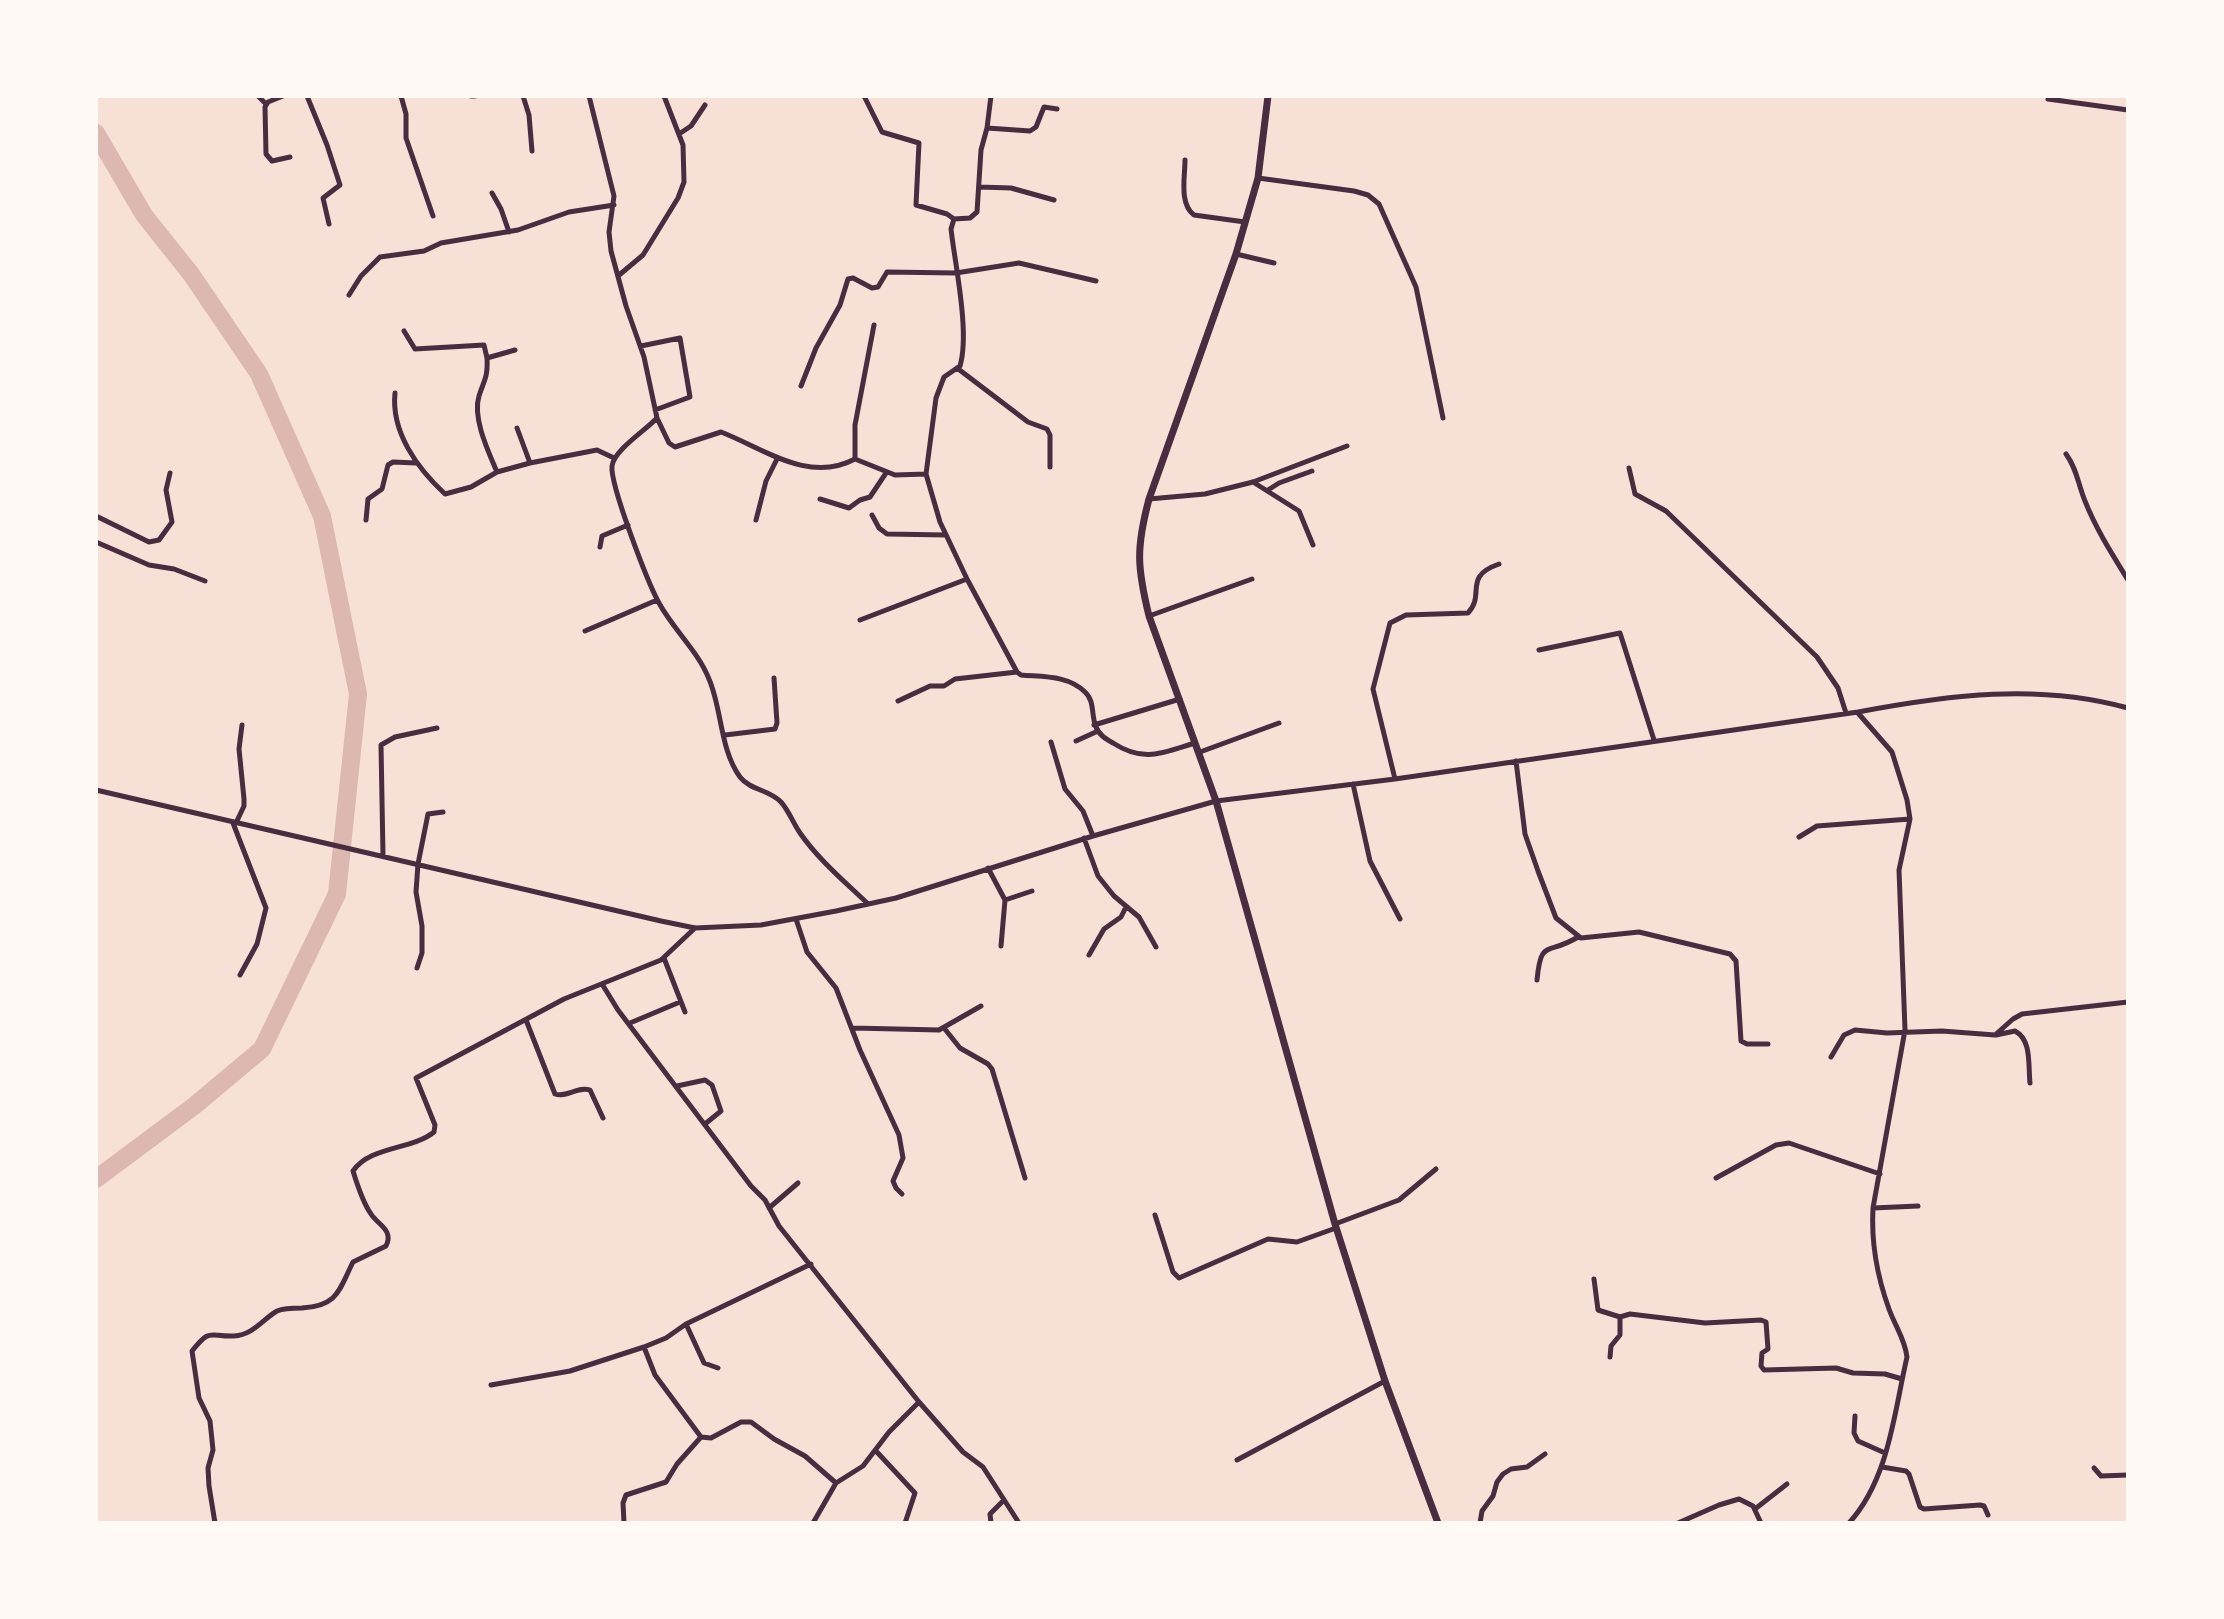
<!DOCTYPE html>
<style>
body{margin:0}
#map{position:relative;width:2224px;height:1619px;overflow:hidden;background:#f7e1d7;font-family:"Fira Sans Condensed",sans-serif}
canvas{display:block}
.frame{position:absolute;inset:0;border:98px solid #fffaf5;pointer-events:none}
</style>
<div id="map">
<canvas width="2224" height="1619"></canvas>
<div class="frame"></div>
</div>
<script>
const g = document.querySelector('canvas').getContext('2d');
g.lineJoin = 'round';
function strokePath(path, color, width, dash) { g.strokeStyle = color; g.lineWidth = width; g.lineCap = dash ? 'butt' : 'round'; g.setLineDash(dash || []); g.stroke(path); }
const river = new Path2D(`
 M96,133L144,215L191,274L259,374L322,516L358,694L337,894L262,1049L194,1106L96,1179`);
const minor = new Path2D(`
 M258,96L266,104
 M283,96L268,102L265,107L266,154L272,161L290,157
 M307,96L327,145L340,185L323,198L329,224
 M401,96L406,114V138L433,216
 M471,96H475
 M523,96L529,115L532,151
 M589,96L614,196L609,232L611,251L626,306L644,357L657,418C646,430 614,450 612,466C610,485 648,583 659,603C673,629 698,651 709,679C722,709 720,750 740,777C750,790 770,790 781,802C789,811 793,823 800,833C818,859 844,881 867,903
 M864,96L882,132L919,143L916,205L947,214L954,219
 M991,96L987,128L981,150L977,212L970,218L954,219L951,229C955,265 970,332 960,366L944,377L936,398L926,474L940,522L967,579L1017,672L1021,675C1043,677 1068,675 1085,692C1095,701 1091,716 1096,727C1099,735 1106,739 1113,743C1144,763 1162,753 1195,743
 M2048,99L2128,110
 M987,128L1030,131L1036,127L1044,107L1057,109
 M679,134L691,126L705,105
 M1185,160C1185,177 1179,204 1194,215L1245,222
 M1258,178L1354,191L1368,195L1379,204L1416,287L1443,418
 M979,187L1011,188L1054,200
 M492,193L501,209L509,232
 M1236,254L1274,263
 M618,276L643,255L678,198L684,182L683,145L664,96
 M349,295L361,276L380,257L424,251L441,243L518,230L569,212L614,205
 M404,331L415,349L484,345L487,358
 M641,346L680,338L690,397L655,410
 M957,368L1028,422L1047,429L1050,435V467
 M801,386L816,348L840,305L848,279L853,278L872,288L878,287L887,272L956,273L1019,263L1096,281
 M395,393C391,432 417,468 445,494L471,487L497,472L530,463L597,450L614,458
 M657,418L669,443L675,447L721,432C763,448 808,484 855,459L895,475L926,474
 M517,428L530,463
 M2066,454C2077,469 2078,484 2085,501C2096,529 2112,554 2128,580
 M855,459V425L874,325
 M1629,468L1635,494L1666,511L1817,657L1838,688L1846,713
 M497,472C489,453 472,418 479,396C484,380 488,378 487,358L515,350
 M1253,482L1299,511L1313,545
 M1268,490L1279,483L1312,471
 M820,499L849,508L860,500L870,497L886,473
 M1149,499L1205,494L1253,482L1347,446
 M872,515L879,528L887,534L946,535
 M96,516L149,542L159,540L172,522L166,490L170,473
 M366,520L368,499L382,489L388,465L393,462L416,463
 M756,520L766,481L777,459
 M96,542L149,565L174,569L205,581
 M600,547L602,536L628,525
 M1149,616L1252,579
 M860,620L967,579
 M585,631L657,600
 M1539,650L1620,633L1654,740
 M898,701L930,686H944L955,679L1017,672
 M1094,725L1180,699
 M725,735L775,729L777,723L774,678
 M1076,741L1098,731
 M1051,742L1065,789L1083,811L1093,836
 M1200,752L1279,723
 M1516,761L1525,834L1538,871L1556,918L1581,938L1639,932L1730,954L1736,961L1741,1041L1747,1044H1768
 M1395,779L1373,689L1390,623L1406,615L1468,613C1486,594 1462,577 1499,564
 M1353,784L1370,861L1400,919
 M96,790L661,921L695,928L761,925L836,911L896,898L1093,836L1216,801L1395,779L1858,712C1948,695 2038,683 2128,708
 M233,823L266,908L257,944L240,975
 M236,823L244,806V799L239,749L242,725
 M1799,837L1817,826L1910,819
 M1084,838L1098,876L1114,896L1139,917L1156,947
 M383,855L381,745L395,737L437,728
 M988,868L1005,900L1001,946
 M1005,900L1032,891
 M796,919L807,952L836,988L860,1050L899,1135L903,1158L893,1181L896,1188L902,1194
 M1089,955L1104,929L1121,917L1126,907
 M664,958L685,1012
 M417,968L422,953V926L416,892L418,864L428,814L443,812
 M1537,980C1541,938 1547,956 1578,937
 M602,984L618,1010L751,1186L765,1200L779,1226L919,1402L963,1452L983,1467L1019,1523
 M526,1020L555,1094C566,1098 578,1086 590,1090L603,1118
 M630,1023L680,1002
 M853,1028L939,1030L981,1006
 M944,1028L960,1048L988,1064L992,1069L1025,1178
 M1996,1035L2015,1031C2032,1040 2028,1065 2030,1083
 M1831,1057L1844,1035L1855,1030L1887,1033L1942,1031L1995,1035L2013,1019L2022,1014L2128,1002
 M677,1086L705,1080L712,1085L721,1111L705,1124
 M1716,1178L1776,1145L1789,1143L1880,1174
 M769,1208L798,1183
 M1873,1208L1918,1206
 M1155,1215L1173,1272L1179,1278L1268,1239L1297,1242L1336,1228
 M1335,1224L1399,1200L1436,1169
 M1594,1279L1598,1310L1620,1317
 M686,1324L704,1363L718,1368
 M644,1347L655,1375L701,1437L711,1438L741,1422H751L774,1439L805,1456L836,1483
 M1610,1357L1611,1346L1620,1335V1317L1630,1314L1705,1323L1761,1320L1766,1322L1768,1349L1762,1353L1761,1366L1764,1370L1836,1368L1853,1373L1885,1374L1902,1379
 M491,1385L570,1371L644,1347L666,1338L686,1324L811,1264
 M1855,1416L1854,1433L1858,1441L1885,1453
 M876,1451L915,1493L905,1523
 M1237,1460L1385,1381
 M1882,1467L1906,1471L1909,1474L1920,1507L1924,1509L1980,1505L1984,1506L1988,1515
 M2094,1468L2101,1476L2128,1475
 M1755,1509L1787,1484
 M215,1523L209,1486L208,1468L213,1450L210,1421L199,1398L192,1351C211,1327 209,1337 234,1336C253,1335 263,1319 277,1311C284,1308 294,1308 302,1308C338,1306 339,1290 353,1262L386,1246C394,1230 378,1225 371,1214C363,1203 357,1184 353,1171C370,1146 412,1150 434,1132L435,1125L416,1078L564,999L661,960L695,928
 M624,1523L623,1503L626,1495L666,1482L677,1464L701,1437
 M813,1523L836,1483L863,1466L889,1432L919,1402
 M991,1523L990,1514L1004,1500
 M1480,1523L1482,1511L1493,1496L1497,1482L1503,1474L1511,1469L1527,1467L1545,1454
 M1678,1523L1719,1505L1739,1499L1753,1506L1761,1523
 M1849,1523C1889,1479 1894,1413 1907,1357C1905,1339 1895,1326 1889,1309C1877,1276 1871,1243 1873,1208L1905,1030L1899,870L1910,819L1907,800L1892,752L1858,713`);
const tertiary = new Path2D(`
 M1268,96L1258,178L1236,254L1149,499C1136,548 1137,567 1149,616L1216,801L1335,1224L1385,1381L1438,1523`);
strokePath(river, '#dcb8b0', 18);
strokePath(minor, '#4a2c40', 5);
strokePath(tertiary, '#4a2c40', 7);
</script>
